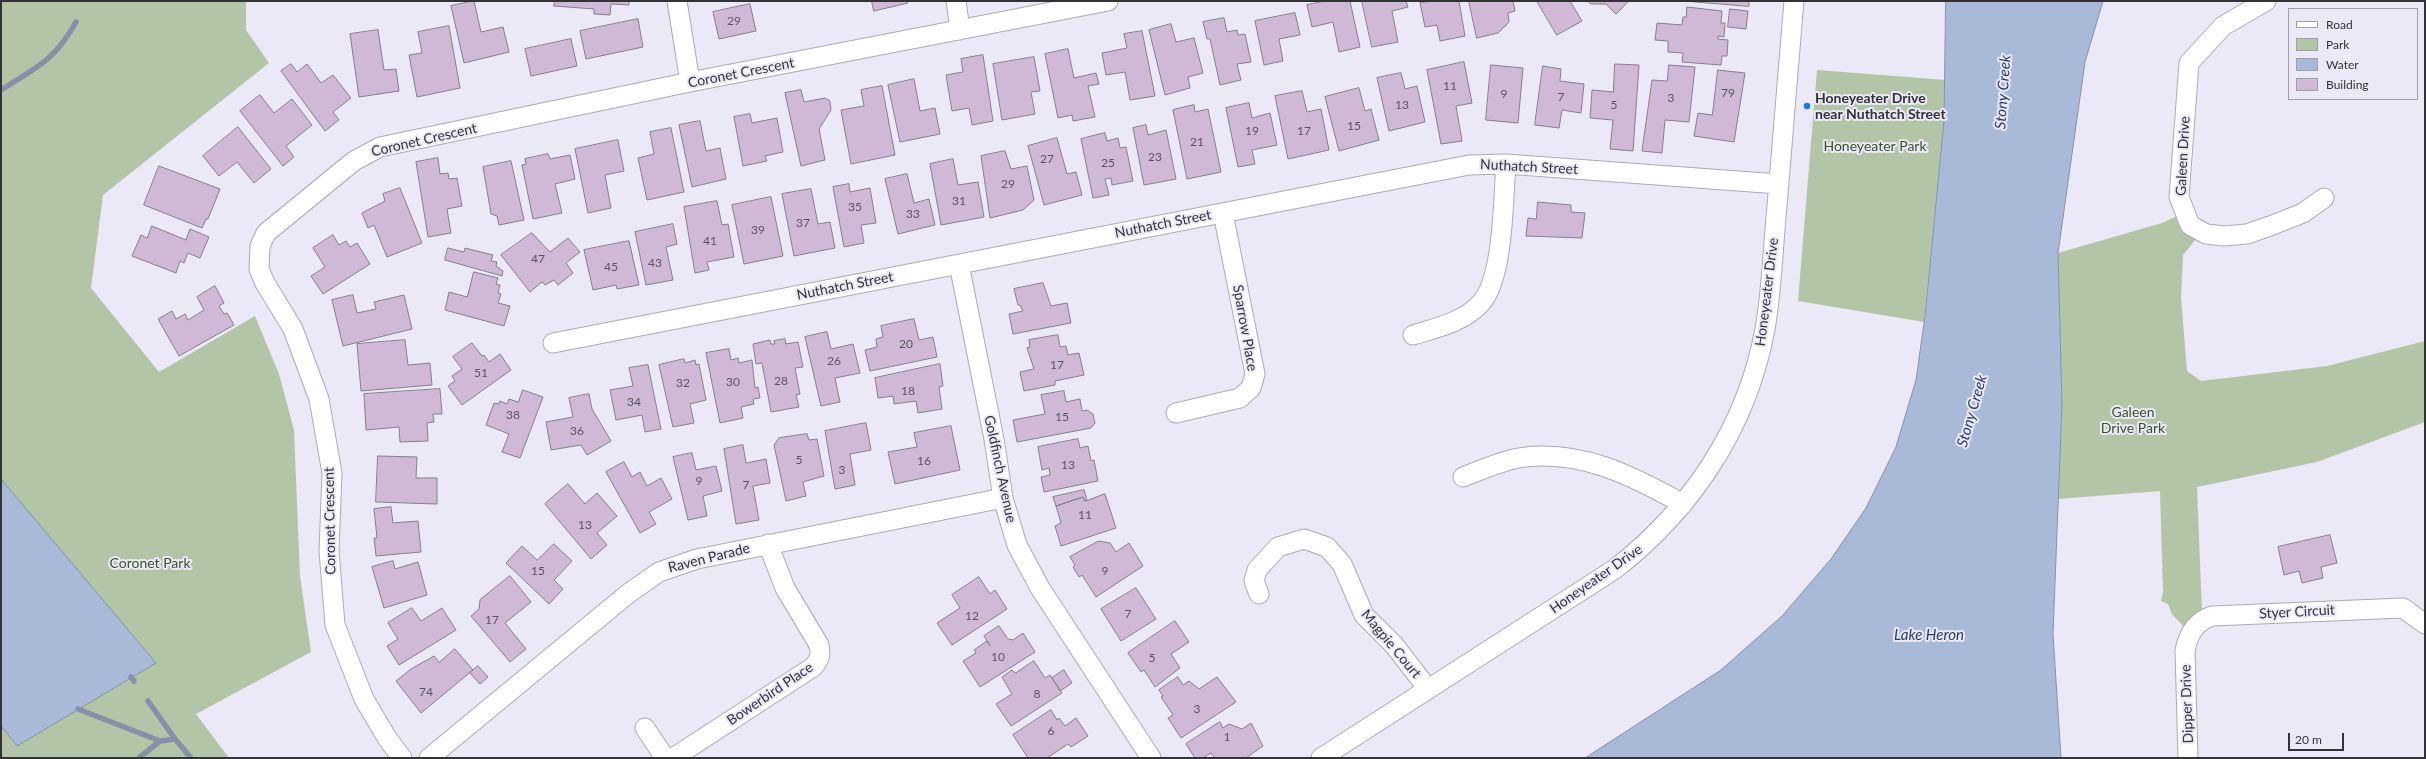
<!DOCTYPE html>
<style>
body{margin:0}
#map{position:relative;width:2426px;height:759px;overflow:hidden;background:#ebe9f7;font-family:Lato,sans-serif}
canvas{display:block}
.frame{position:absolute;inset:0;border:2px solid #333237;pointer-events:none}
.legend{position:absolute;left:2288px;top:8px;width:130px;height:92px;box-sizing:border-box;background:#ebe9f7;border:1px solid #a1a0aa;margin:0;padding:5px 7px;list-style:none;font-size:12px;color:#333237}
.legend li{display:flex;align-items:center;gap:8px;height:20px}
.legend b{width:20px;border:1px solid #a1a0aa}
.scale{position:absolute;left:2288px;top:733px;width:56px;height:18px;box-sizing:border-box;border:2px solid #333237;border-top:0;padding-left:5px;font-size:12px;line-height:14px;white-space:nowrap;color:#333237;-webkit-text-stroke:3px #ebe9f7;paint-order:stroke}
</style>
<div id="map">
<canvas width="2426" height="759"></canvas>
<div class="frame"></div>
<ul class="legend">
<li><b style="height:5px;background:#fff"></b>Road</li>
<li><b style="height:11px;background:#b3c5a7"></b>Park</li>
<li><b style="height:11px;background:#a9bad9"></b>Water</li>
<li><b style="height:11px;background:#d0b9d7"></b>Building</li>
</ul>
<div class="scale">20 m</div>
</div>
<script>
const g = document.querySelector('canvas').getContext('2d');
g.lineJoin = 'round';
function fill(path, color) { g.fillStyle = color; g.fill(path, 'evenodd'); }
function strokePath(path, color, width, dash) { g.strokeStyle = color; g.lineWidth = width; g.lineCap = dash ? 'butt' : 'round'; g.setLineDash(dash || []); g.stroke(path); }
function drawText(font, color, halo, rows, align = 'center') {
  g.font = font + ' Lato,sans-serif'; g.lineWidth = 4; g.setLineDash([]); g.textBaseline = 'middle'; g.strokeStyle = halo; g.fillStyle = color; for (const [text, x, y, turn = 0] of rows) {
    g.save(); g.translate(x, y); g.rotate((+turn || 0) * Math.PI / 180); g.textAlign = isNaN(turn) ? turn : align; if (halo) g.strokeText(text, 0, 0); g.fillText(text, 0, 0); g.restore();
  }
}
const green = new Path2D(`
 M1,1H246V30L269,63L103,195L91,288L159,372L255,316L279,374L294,430L300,576L311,652L196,714L229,758H1Z
 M1817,70L1946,80L1944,121L1924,322L1798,301Z
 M2177,216L2196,239L2183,255L2181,297L2187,371L2201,381L2327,366L2425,341V422L2317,462L2197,487L2202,612L2184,627L2172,614L2168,604L2161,601L2163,593L2160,491L2058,499L2062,404L2058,253L2162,223Z`);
const water = new Path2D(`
 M1946,1H2103L2085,62L2058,253L2062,404L2053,634L2061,758H1585L1721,670L1782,616L1831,559L1866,508L1896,447L1916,380L1925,316L1944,121Z
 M1,479L156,663L17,746L1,726Z`);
const stream = new Path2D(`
 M1,90C37,67 55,60 76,22
 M131,677L134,681
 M148,701L175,739
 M78,709L160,741
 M139,758L160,741L175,739L191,758`);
const building = new Path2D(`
 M474,1L481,32L503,27L509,52L464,63L451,6Z
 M555,1H629V5L611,4L610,15L594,14V9L554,6Z
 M872,1H907L908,3L874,11Z
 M1325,1H1350L1360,47L1339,52L1333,22L1312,27L1307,5Z
 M1362,1H1406L1408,7L1392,11L1398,42L1372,47Z
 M1433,1H1459L1465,36L1440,41L1437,25L1425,27L1420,3Z
 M1469,1H1513L1515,11L1508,13L1509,22L1498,33L1477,38Z
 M1537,1H1570L1582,21L1557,35Z
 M1588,1H1629L1616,14L1606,4H1591Z
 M1684,1H1749V6Z
 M750,4L756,31L719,39L713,12Z
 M1687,7L1722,11L1721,23H1725L1724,37L1718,36V39L1728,40L1727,56H1722L1721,65L1682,62L1683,53L1668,52V41L1655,40L1657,23L1682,25L1683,17H1686Z
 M1730,9L1748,11L1746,29L1728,27Z
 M1295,13L1300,35L1279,39L1283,61L1264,65L1255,21Z
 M1224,18L1227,32L1237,30L1238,35L1245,34L1251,62L1237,64L1241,80L1220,85L1210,39H1207L1203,22Z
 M638,19L643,47L586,59L580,31Z
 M1171,24L1176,42L1194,38L1203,73L1188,77L1190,88L1165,95L1149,30Z
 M449,26L460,88L417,97L409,55L422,53L418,32Z
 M378,30L384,70L396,69L399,91L359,97L350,34Z
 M1142,31L1155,96L1130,100L1125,72L1106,75L1102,53L1127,48L1124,34Z
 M571,39L577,66L531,76L525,49Z
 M1068,49L1074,78L1096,73L1099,84L1088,86L1095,117L1073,121L1072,115L1058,118L1045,54Z
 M983,55L993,121L972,125L969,108L952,111L946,75L963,72L961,59Z
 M1034,57L1040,91L1031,92L1035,114L1002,120L993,64Z
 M1464,62L1472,103L1456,106L1462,141L1441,144L1427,70Z
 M291,64L297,72L307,64L321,83L333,75L351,98L333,112L339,120L325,131L281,71Z
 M1615,64L1639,65L1633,151L1610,149L1613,120L1590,118L1592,90L1613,92Z
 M1491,65L1523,68L1518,123L1486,120Z
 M1669,65L1695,67L1689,122L1665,120L1662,153L1642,151L1652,80L1667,81Z
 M1543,66L1561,69L1560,81L1584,84L1581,113L1562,110L1559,128L1535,125Z
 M1718,70L1745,73L1734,142L1694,136L1698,113L1712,115Z
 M1401,73L1405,89L1417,86L1425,122L1389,131L1377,78Z
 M914,79L920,111L935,108L940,134L900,142L888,85Z
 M882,86L895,155L851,164L841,110L864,106L861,90Z
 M1359,88L1365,111L1371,109L1379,140L1339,151L1325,97Z
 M801,90L804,102L825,98L830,101L831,110L819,129L825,160L801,166L785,93Z
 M1302,91L1307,112L1321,109L1329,150L1288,159L1275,96Z
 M260,95L274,113L292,99L312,125L286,146L294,157L283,166L240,111Z
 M1249,103L1252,118L1270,113L1277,145L1252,150L1255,164L1238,167L1226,108Z
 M1194,105L1195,112L1208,109L1221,172L1187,179L1173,110Z
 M750,114L752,123L777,118L783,152L765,156L767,161L743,166L734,117Z
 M700,121L706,151L720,148L726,179L692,187L679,125Z
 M1146,125L1148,135L1166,130L1176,179L1144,185L1133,128Z
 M238,127L271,169L254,183L237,162L219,176L203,156Z
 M671,128L684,192L647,200L638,158L654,154L650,132Z
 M1105,133L1107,141L1118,138L1120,148L1126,147L1133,181L1112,185L1111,178L1105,179L1109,195L1093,198L1081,139Z
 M1057,138L1067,174L1076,172L1082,195L1044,205L1028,146Z
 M618,140L624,171L605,175L611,208L588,213L575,149Z
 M1005,151L1011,169L1027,166L1034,200L1023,210L990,218L981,156Z
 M548,154L550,159L570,155L575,179L555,184L562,213L533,219L522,165L526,164L525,159Z
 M438,158L440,174L448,173L449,179L457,178L462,206L447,209L451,233L428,237L416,162Z
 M953,159L958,185L978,182L984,217L941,225L930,164Z
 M511,161L524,220L499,225L497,216L491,214L483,167Z
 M159,166L220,189L208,219H206L202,228L144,205Z
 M907,174L914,203L929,199L935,225L898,234L885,179Z
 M849,184L850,192L870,188L876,223L861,225L864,243L844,247L833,187Z
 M400,188L422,243L387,257L374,225L368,228L362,213L385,201L383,194Z
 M811,189L818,224L830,222L835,248L794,256L782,194Z
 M771,197L783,256L744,264L732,205Z
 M717,201L722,225L728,224L734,257L707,262L709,270L695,273L684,207Z
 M1538,202L1571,205V212L1585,213L1582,238L1526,236L1528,218L1536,219Z
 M673,224L677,244L666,247L673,280L646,285L635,232Z
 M152,226L186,240L190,229L209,237L200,258L188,253L184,263L180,261L176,273L132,256L141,235L147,238Z
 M532,233L550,252L568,238L580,252L566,263L573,273L558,285L554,280L545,285L542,282L530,292L501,255Z
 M333,235L339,245L346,241L350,247L357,243L370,264L323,294L311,276L325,267L313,248Z
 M629,241L639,285L617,289L616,285L593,290L584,250Z
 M448,248L464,252L465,248L493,255L491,261L497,262L496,266L503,271L502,276L445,260Z
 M474,272L498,278L496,284L500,285L498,293L501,294L498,303L510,306L504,326L445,310L449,292L467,297Z
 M1043,283L1051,306L1067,303L1071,323L1013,334L1009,314L1023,311L1020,305H1018L1014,289Z
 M215,286L224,303L219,306L224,314L227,313L234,325L179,356L158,319L172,311L176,319L185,314L188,320L204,310L197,297Z
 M353,295L357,313L376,309L374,302L404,295L412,329L343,346L332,300Z
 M914,319L919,340L933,337L937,357L870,371L865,350L877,347L876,339L883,337L881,326Z
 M827,332L831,349L853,344L860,373L835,378L840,402L821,406L805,337Z
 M1058,335L1060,347L1066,346L1068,355L1079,353L1084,375L1055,381V385L1024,391L1020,372L1034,369L1027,348L1030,347L1029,340Z
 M785,339L786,344L798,342L803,367L795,368L800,394L796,395L799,407L771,412L762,363L756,364L753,344L770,340L771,344H775L774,341Z
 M405,340L408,365L430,363L432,385L361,391L357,344Z
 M472,343L482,356L484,355L489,362L500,354L511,370L462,405L448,386L455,381L452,376L462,369L453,357Z
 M729,349L731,360L738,358L739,363L752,360L755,388L758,387L760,398L753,399L754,404L741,407L743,418L720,423L706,353Z
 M684,359L685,363L695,360L696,365L699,364L706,400L690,404L694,423L673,427L659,365Z
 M940,364L943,386L939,387L942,409L918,413L916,401L894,404L893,396L878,398L875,378Z
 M648,365L661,429L645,432L642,415L616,420L610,390L633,386L629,368Z
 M440,389L442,414H433L434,422L427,423L428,441L400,442L399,427L366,430L364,394Z
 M523,390L543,397L520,458L502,452L509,434L486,425L494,403L499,404L500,401L507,404L509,399L518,402Z
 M1064,391L1066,402L1080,399L1082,411L1087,410L1093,414L1095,423L1091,428L1017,442L1013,420L1045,414L1041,395Z
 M589,394L592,409L611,441L587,455L581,445L551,450L546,422L573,417L569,398Z
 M866,423L871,450L850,454L855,485L835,489L825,431Z
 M951,426L960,470L895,484L888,452L917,447L914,433Z
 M807,434L809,440L817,439L824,476L803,482L806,496L786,501L774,445L779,438Z
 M1078,439L1080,448L1088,446L1091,461L1094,460L1098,481L1044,492L1041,477L1050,475L1049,468L1042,470L1038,447Z
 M743,445L746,463L766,459L770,483L753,486L759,520L736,524L724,449Z
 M692,453L696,470L716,466L722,491L703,496L707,516L688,520L673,457Z
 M378,456L417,457L416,478H437V504L376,502Z
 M624,462L632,477L640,472L647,486L661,478L672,499L649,512L656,524L640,533L606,472Z
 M568,484L585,504L597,493L617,516L597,533L607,545L591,559L545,504Z
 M1084,490L1087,500L1085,501L1083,497L1056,506L1053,497Z
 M1105,494L1116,528L1061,546L1055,526L1061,523L1056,506L1083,497L1085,501Z
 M391,507L393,523L418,521L421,552L376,556L374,538H377L374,509Z
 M2330,535L2337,563L2321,567L2323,578L2302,583L2299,571L2284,575L2278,547Z
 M1099,541L1110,543L1116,552L1129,543L1143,566L1096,597L1082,575L1079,577L1073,567L1075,565L1070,557Z
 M554,544L572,561L554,580L563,589L549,604L506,563L522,546L537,560Z
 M393,561L395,569L418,562L427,595L384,608L372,567Z
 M510,576L531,602L505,623L526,649L510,662L471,616L479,609L480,600Z
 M979,577L990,594L995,590L1007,609L952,645L937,623L960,608L952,595Z
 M1136,588L1156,619L1121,641L1101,609Z
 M412,608L421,621L442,608L456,630L399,665L387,646L398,639L388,623Z
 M1175,621L1189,642L1171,654L1180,668L1155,687L1144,670L1141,672L1128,653Z
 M999,626L1008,639L1013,640L1023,633L1035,652L980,687L963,661L976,653L974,650L987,641L990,646L984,636Z
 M455,649L473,670L421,713L396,681L411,669L434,656L439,662Z
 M1034,661L1045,678L1050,675L1062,693L1011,726L996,704L1012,694L1002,677L1012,670L1015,673Z
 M478,666L488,677L480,684L470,673Z
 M1064,670L1072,683L1060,691L1052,678Z
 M1178,677L1183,685L1189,681L1199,689L1217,677L1236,702L1181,738L1168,718L1173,715L1161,697L1163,696L1159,690Z
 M1051,710L1057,720L1059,718L1065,726L1076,718L1088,736L1071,747L1068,744L1047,758H1028L1013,735Z
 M1220,722L1223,728L1229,724L1242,729L1251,723L1263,746L1246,758H1212L1214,757L1211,753L1203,758H1195L1186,744Z`);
const minor = new Path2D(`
 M677,1L690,82
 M956,1L960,30
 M2266,1L2223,26L2189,63L2179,197L2190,225L2206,234L2224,236L2247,234L2270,226L2303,213L2324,198
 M959,264L994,439L1003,498L1017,545L1040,588L1151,758
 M1413,335C1436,328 1464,322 1481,303C1504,277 1503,199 1506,164
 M553,343L1469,165L1506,164L1779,184
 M1176,413L1240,398L1251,388L1255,374L1223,213
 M1463,477C1481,470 1499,462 1518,458C1579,448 1633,476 1683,504
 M1259,594L1254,581L1257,570L1278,547L1304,539L1327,547L1342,564L1364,615L1394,645L1428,689
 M645,728L665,758
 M402,758L387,738L364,699L335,625L329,551L332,473L319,399L293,329L265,283L259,269L260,246L266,233L354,161L380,147L690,82L1108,1
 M429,758L629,593L659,572L697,559L1003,498
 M673,758L813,667C820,659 821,655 819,645L785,588L768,544
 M1321,758L1615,569C1692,509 1747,427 1765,329C1772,289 1773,247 1777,206C1783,137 1788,69 1794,1
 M2188,758L2185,651C2188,634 2195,622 2212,616L2403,608L2425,624`);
const markers = [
 [1807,106,4,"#157ce4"]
];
const numberNames = [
 ["29",734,21],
 ["11",1450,86],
 ["79",1728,93],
 ["9",1504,94],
 ["7",1561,97],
 ["3",1671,98],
 ["13",1402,105],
 ["5",1614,105],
 ["15",1354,126],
 ["19",1252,131],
 ["17",1304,131],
 ["21",1197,142],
 ["23",1155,157],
 ["27",1047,159],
 ["25",1108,163],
 ["29",1008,184],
 ["31",959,201],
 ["35",855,207],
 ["33",913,214],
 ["37",803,223],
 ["39",758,230],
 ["41",710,241],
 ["47",538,259],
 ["43",655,263],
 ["45",611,267],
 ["20",906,344],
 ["26",834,361],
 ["17",1057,365],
 ["51",481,373],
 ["28",781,381],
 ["30",733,382],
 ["32",683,383],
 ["18",908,391],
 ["34",634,402],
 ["38",513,415],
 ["15",1062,417],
 ["36",577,431],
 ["5",799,460],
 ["16",924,461],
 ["13",1068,465],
 ["3",842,470],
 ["9",699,481],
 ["7",746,485],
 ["11",1085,515],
 ["13",585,525],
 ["15",538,571],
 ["9",1105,571],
 ["7",1128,614],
 ["12",972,616],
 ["17",492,620],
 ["10",998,657],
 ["5",1152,658],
 ["74",426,692],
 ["8",1037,694],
 ["3",1197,709],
 ["6",1051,731],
 ["1",1227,737]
];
const streetNames = [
 ["Coronet Crescent",741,73,-11],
 ["Coronet Crescent",424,140,-13],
 ["Galeen Drive",2183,156,-87],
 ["Nuthatch Street",1529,167,3],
 ["Nuthatch Street",1163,224,-11],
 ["Nuthatch Street",845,286,-11],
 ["Honeyeater Drive",1767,292,-83],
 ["Sparrow Place",1245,328,80],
 ["Goldfinch Avenue",1000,469,78],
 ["Coronet Crescent",330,521,-91],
 ["Raven Parade",709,558,-14],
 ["Honeyeater Drive",1596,579,-35],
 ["Styer Circuit",2297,612,-3],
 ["Magpie Court",1391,644,50],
 ["Bowerbird Place",770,694,-34],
 ["Dipper Drive",2187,704,-92]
];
const poiNames = [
 ["Honeyeater Drive",1815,98],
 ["near Nuthatch Street",1815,114]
];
const parkNames = [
 ["Honeyeater Park",1875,146],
 ["Galeen",2133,412],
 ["Drive Park",2133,428],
 ["Coronet Park",150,563]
];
const waterNames = [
 ["Stony Creek",2003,92,-86],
 ["Stony Creek",1972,411,-74],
 ["Lake Heron",1929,635]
];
fill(green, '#b3c5a7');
fill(water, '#a9bad9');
strokePath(water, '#8691a8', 1);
strokePath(stream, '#8691a8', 5.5);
fill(building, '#d0b9d7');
strokePath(building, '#867e89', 1);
strokePath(minor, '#acaab7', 21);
strokePath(minor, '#fff', 19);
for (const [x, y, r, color] of markers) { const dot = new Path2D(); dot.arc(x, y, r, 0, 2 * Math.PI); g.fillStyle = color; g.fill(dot); strokePath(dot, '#ebe9f7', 1.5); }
drawText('12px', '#5a545f', null, numberNames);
drawText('14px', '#333237', '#ebe9f7', streetNames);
drawText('bold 14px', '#333237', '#ebe9f7', poiNames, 'left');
drawText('14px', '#395325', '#ebe9f7', parkNames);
drawText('italic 15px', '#263d66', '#ebe9f7', waterNames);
</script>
